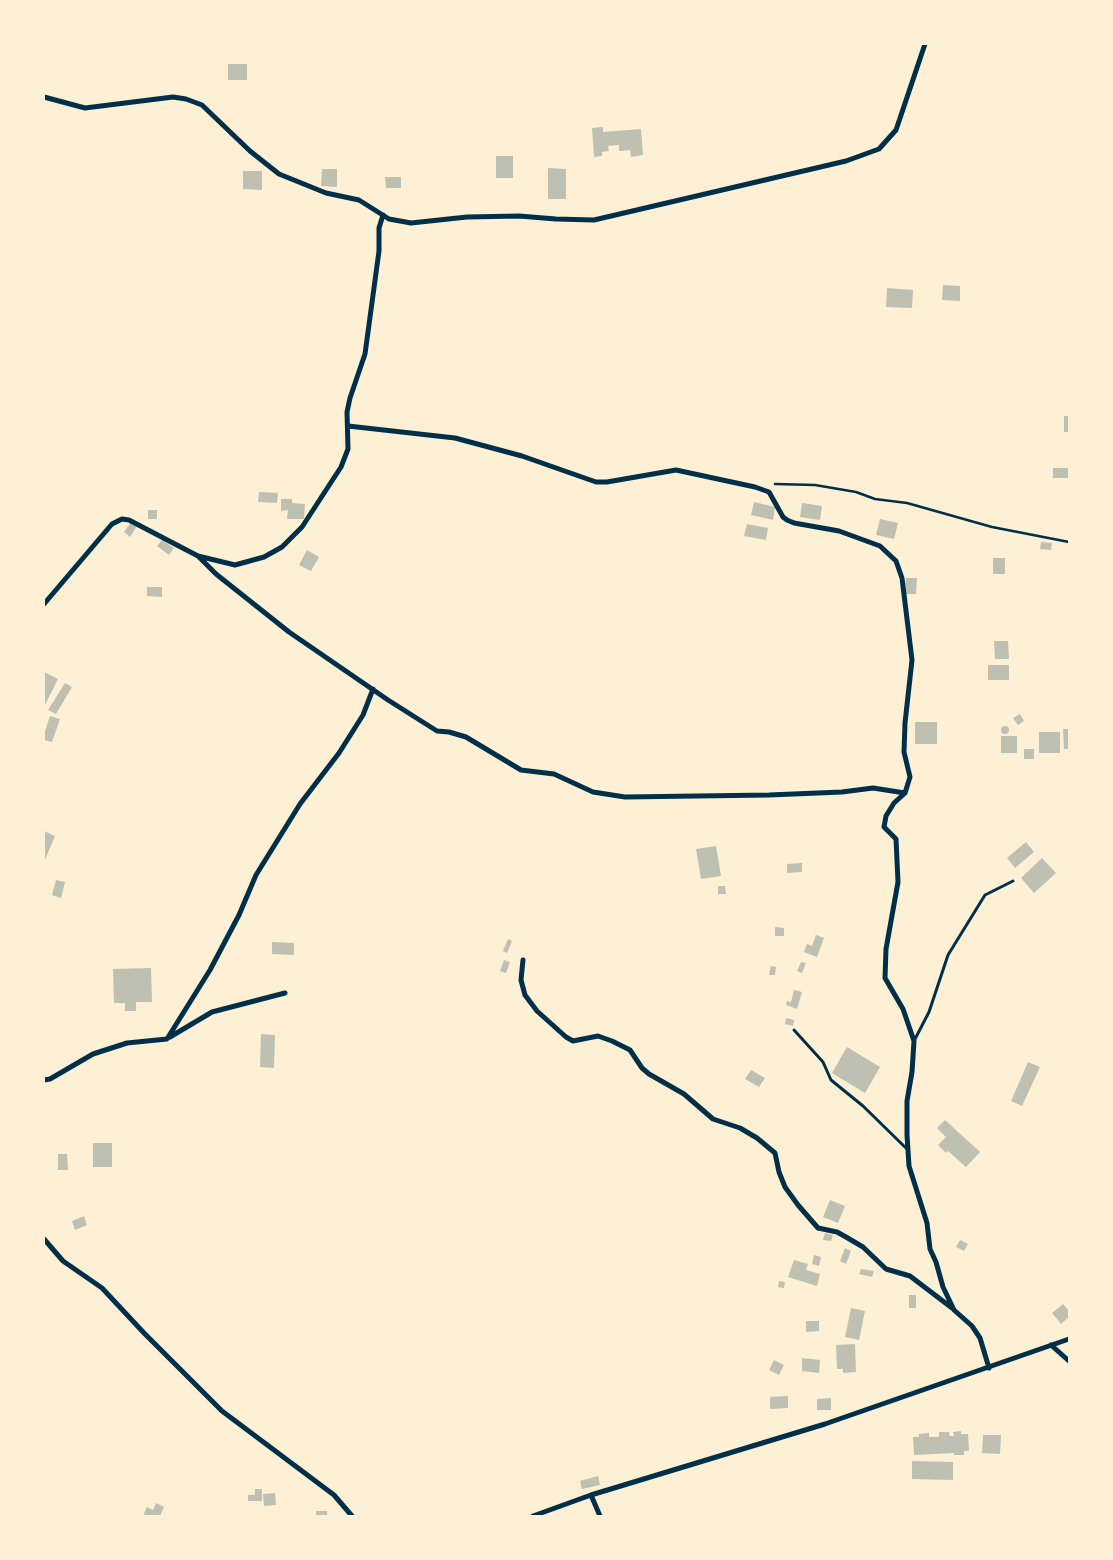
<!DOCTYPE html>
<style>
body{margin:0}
#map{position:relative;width:1113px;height:1560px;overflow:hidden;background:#fdf0d5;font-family:"Times New Roman",serif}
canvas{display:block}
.frame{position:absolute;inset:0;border:45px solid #fdf0d5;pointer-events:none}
</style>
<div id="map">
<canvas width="1113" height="1560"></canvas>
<div class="frame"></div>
</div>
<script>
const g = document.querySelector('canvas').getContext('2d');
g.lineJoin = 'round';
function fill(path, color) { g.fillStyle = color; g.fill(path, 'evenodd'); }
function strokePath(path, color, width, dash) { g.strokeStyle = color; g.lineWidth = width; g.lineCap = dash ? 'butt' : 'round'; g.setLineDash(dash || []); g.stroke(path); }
const building = new Path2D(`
 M228,64H247V80H228Z
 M603,127V132L641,129L643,155L631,157L630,150L619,151V145L608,146L609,151L602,152V156L594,157L592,128Z
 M496,156H513V178H496Z
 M548,168L566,169V199H548Z
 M322,169H337V187L321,186Z
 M243,171H262V190L243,189Z
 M385,177H401V188H386Z
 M943,285L960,286V301L942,300Z
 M887,288L913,290L912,308L886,307Z
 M1064,416H1069V432H1064Z
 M1053,468H1069V478H1053Z
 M259,492L278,493L277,503L258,502Z
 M281,499H292V503L305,504L304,519H287L288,510L281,511Z
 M754,502L775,507L773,520L751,515Z
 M802,503L822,506L820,520L800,517Z
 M148,510H157V519H148Z
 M880,519L898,523L894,539L876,535Z
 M131,522L137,526L130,537L124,532Z
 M747,524L768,528L766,540L744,536Z
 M162,540L174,548L169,555L157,546Z
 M1041,542L1052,543L1051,550L1040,549Z
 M307,550L319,557L311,571L299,565Z
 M993,558H1005V574H993Z
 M906,578H917L916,594H905Z
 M147,587H162V597L147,596Z
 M994,641H1008L1009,659H995Z
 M988,665H1009V680H988Z
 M44,672L58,679L44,707Z
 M65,683L72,687L56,714L48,710Z
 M1020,714L1024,721L1018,725L1013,718Z
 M50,716L60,719L52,742L44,740V734Z
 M915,722H937V744H915Z
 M1001 730a4 4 0 1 1 8 0a4 4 0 1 1-8 0Z
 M1063,729H1069V749H1064Z
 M1039,732H1060V753H1039Z
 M1001,736H1017V753H1001Z
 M1024,749H1034V759H1024Z
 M44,831L55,836L44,862Z
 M1026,842L1034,852L1015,868L1007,858Z
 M716,846L721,876L701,879L696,849Z
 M1042,858L1056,873L1034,893L1021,878Z
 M802,863V872L787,873V864Z
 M56,880L65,882L61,898L52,895Z
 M718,886H725L726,894H718Z
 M775,927L784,928V936H775Z
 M816,935L824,938L817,957L804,952L807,944L812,946Z
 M508,939L512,941L507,953L503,951Z
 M272,942L294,943V955L272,954Z
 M504,960L510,962L506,973L500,971Z
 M801,962L806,963L802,973L797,971Z
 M771,966L776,967L775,975H769Z
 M151,968L152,1002H136V1011H125V1003H114L113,969Z
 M794,990L802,992L797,1009L786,1005L787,1001L791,1002Z
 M786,1018L794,1020L793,1026L785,1024Z
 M261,1034L275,1035L274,1068L260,1067Z
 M847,1047L880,1067L865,1093L832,1073Z
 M1028,1062L1040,1067L1022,1106L1011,1101Z
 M751,1070L765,1078L759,1087L745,1079Z
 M945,1120L980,1152L966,1167L948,1151L946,1153L938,1145L946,1137L937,1128Z
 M93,1143H112V1167H93Z
 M58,1154H67L68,1170H58Z
 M830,1200L845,1206L838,1223L823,1217Z
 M84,1216L87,1225L75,1230L72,1221Z
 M825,1233L833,1235L831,1241L823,1240Z
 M960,1240L968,1244L964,1251L956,1247Z
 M845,1248L851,1251L846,1264L840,1261Z
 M814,1255L821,1257L819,1266L812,1264Z
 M794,1260L808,1264L806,1270L820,1274L817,1286L788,1277Z
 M861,1269L874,1271L872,1277L859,1274Z
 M779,1281L785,1282L784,1288L778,1287Z
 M909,1295H916V1308H909Z
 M1063,1304L1069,1311V1317L1061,1324L1052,1313Z
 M851,1308L865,1311L859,1340L845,1337Z
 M806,1321H819V1331L806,1332Z
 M855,1344L856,1372L843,1373V1369H837L836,1345Z
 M802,1358L820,1360L819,1373L802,1371Z
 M774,1360L784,1365L779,1375L769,1370Z
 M788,1396V1408L770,1409V1397Z
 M831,1398V1410H817V1399Z
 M961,1431V1434H968L969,1451H964V1455H954V1453L914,1455L913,1437H919V1434L929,1433V1437H939V1432H949L950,1436H954L953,1432Z
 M983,1435H1001L1000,1454L982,1453Z
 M912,1461L953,1462V1480L912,1479Z
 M598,1476L600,1485L582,1489L580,1481Z
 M255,1489H262V1501H248V1495H255Z
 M275,1493L276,1505L264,1506L263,1494Z
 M156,1503L164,1507L160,1516H143L147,1507L153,1510Z
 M316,1511H327V1516H316Z`);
const path = new Path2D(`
 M775,484L815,485L856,492L875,499L907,503L992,527L1069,542`);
const service = new Path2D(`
 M794,1030L823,1062L831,1080L863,1106L908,1150
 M914,1041L929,1012L948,955L985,895L1013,881`);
const minor = new Path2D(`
 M44,97L85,108L173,97L186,99L202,105L250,151L279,174L326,193L359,200L389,219L411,223L467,217L519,216L556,219L594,220L846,161L879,149L896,130L925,44
 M348,426L455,438L522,456L596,482H607L676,470L755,487L769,492L783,517L787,520L794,523L839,531L880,546L896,561L902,578L912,660L905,723L904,752L910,777L905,793L894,803L886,816L884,827L896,839L898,882L886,949L885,978L903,1009L914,1041L912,1072L907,1101V1135L909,1166L927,1223L930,1249L936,1262L943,1287L954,1310L972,1326L980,1338L989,1368
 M198,556L216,574L289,632L388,700L437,731L449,732L466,737L521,770L554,774L593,792L625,797L769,795L842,792L873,788L905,793
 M44,604L112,524L122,519L129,520L198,556L235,565L264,557L282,547L302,527L341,467L348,449L347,412L350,398L365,354L379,251V228L383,215
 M523,960L521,980L525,995L537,1011L566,1037L573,1041L598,1036L612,1041L630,1050L642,1068L649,1074L684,1094L713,1119L740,1128L757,1138L775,1153L779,1172L785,1187L798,1205L818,1228L837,1232L846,1237L863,1247L886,1269L910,1276L952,1308
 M170,1037L212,1012L285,993
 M44,1080L50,1079L93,1054L127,1043L167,1039L210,970L239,915L256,875L300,804L339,753L363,715L373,689
 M44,1239L63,1261L102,1288L144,1333L222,1411L334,1495L352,1516
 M1051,1345L1069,1361
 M591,1495L600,1516
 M533,1516L591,1495L825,1424L1069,1339`);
fill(building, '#bec0b2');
strokePath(path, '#003049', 2.5);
strokePath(service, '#003049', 3);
strokePath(minor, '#003049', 5);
</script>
